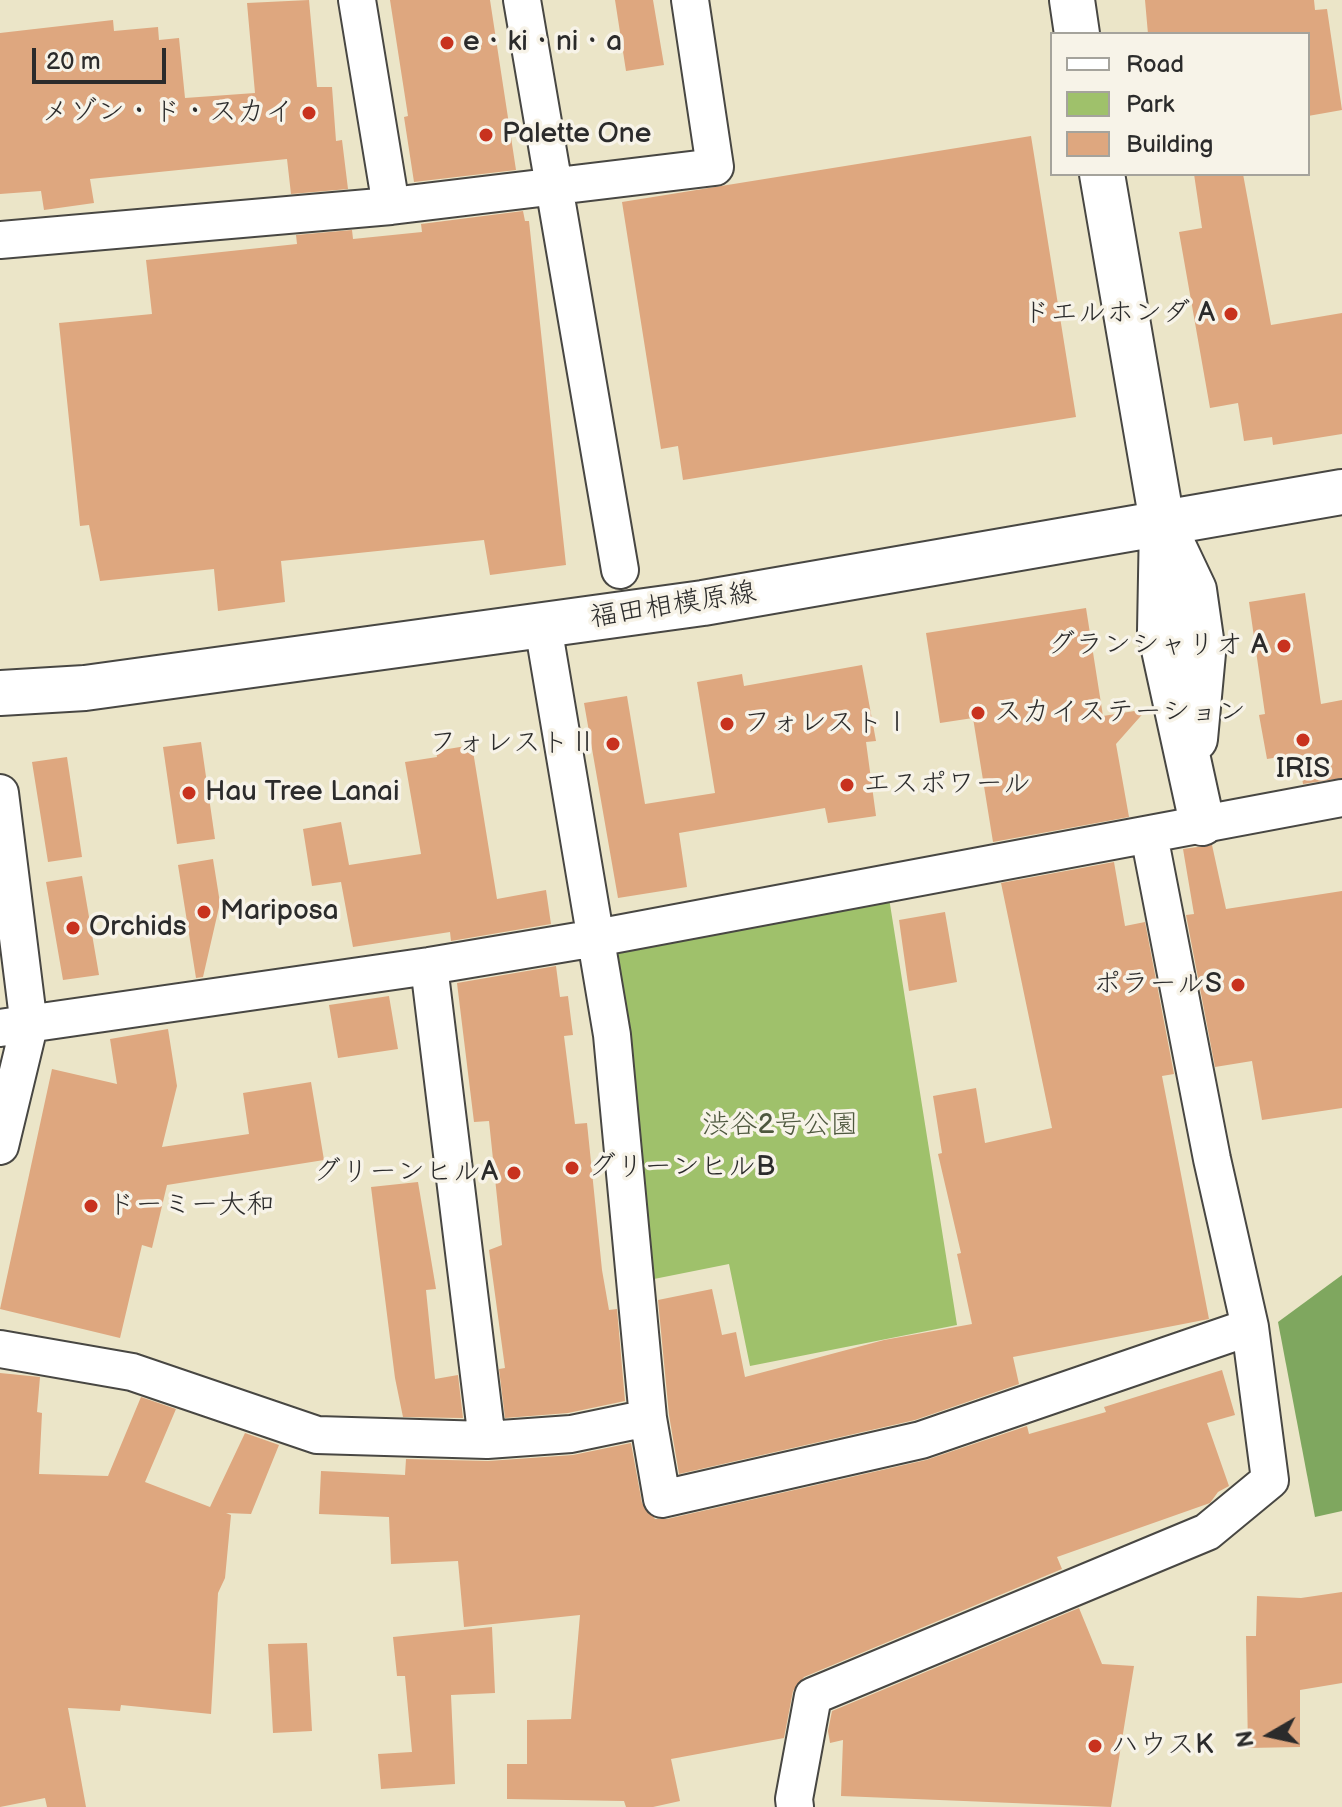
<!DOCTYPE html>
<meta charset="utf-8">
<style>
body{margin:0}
#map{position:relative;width:1342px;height:1807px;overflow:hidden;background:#ebe5c8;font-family:"Balsamiq Sans",sans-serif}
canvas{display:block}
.legend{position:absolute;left:1050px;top:32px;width:260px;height:144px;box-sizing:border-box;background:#f7f3e8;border:2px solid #a5a39c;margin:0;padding:10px 14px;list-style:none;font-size:24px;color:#2b2b2b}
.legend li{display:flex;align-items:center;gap:16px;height:40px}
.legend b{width:40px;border:2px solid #a5a39c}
.north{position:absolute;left:1230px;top:1695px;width:80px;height:80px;-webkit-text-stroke:6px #f7f3e8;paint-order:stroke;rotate:261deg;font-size:22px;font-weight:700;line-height:32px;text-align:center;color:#2b2b2b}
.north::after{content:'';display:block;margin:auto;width:28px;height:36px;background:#2b2b2b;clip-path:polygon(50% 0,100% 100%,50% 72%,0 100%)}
.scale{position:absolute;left:32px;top:48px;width:134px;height:36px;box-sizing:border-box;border:4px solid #2b2b2b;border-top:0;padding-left:10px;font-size:24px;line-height:28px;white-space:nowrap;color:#2b2b2b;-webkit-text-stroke:6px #f7f3e8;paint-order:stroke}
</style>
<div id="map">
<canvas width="1342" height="1807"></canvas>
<ul class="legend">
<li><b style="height:10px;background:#fff"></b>Road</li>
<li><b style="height:22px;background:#9fc16b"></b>Park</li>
<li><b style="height:22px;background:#dea77f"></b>Building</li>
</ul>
<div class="north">N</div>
<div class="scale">20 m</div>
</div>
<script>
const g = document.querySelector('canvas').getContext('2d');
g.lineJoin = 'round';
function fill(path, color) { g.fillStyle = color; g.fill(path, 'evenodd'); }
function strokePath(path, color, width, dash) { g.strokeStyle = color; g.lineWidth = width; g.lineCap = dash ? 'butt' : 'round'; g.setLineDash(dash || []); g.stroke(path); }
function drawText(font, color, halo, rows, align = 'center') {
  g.font = font + ' "Balsamiq Sans","Klee One",sans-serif'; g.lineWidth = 7; g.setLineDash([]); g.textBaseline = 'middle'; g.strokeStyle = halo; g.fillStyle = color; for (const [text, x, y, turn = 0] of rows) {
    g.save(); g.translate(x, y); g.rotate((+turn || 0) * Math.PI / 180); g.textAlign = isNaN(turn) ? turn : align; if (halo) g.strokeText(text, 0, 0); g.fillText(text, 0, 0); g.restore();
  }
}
const green = new Path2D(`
 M889,898L957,1325L750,1366L729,1264L654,1279L614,948Z`);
const forest = new Path2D(`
 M1342,1275V1511L1315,1517L1278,1322Z`);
const building = new Path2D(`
 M309,0L317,87H332L336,141L342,140L348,189L291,194L287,159L90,179L94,203L44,210L41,191L0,194V33L113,20L114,31L158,27L159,40L179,38L185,98L255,93L247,3Z
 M390,0H490L516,170L414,182L404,117L408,116Z
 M615,0H653L664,65L626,71Z
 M1145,0H1314L1315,10L1327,9L1342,110L1308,116V34H1148Z
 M1031,136L1076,417L683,480L678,446L661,449L622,202Z
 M1194,174H1243L1271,325L1342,313V434L1273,445L1272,437L1244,441L1238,403L1210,408L1179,232L1202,228Z
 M523,211L525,221H529L566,565L490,575L484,540L281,561L285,602L218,611L214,569L100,581L89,525L80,526L59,323L152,314L146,260L297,244L296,235L352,230L353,239L422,232L421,224Z
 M1305,593L1321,704L1342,700V778L1303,784L1298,754L1267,759L1259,715L1265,714L1249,602Z
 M1086,608L1103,716L1147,709L1116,744L1129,817L993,842L973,718L940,723L926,633Z
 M862,665L876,741L866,742L876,816L828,823L825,808L679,833L687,887L618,898L584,703L627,696L645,804L715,793L697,682L742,674L744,686Z
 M201,742L215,839L177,844L163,747Z
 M472,745L497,899L546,890L551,924L451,941L450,932L353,947L341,882L312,886L303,829L341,822L349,865L421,854L405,762L437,757L436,751Z
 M67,757L82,857L48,862L32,762Z
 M1212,845L1226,909L1342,891V1108L1262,1120L1252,1061L1215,1067L1186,915L1194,914L1183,849Z
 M213,859L220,903L203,977L196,978L178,865Z
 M1114,862L1125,926L1145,922L1174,1074L1162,1076L1209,1319L1013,1357L1019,1384L915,1420L679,1474L669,1415L658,1300L712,1289L722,1335L736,1332L745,1377L884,1340L972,1324L957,1254L961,1253L938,1154L942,1153L933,1096L976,1088L985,1143L1052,1128L1001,883Z
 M82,876L99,975L63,980L46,882Z
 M945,912L957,982L909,991L899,920Z
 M556,966L560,997L568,996L573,1035L564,1036L575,1124L587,1123L602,1270L609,1310L617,1309L625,1401L568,1413L505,1418L499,1369L505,1368L489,1250L502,1245L489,1121L474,1122L457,983Z
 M389,996L398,1049L338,1058L329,1005Z
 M168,1029L177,1086L162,1147L249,1134L243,1093L311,1082L324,1160L167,1185L152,1248L142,1245L120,1338L0,1309L52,1069L117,1084L110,1039Z
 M418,1182L436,1289L426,1290L435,1379L458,1375L463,1418L403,1417L395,1378L371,1187Z
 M1222,1370L1235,1415L1207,1423L1229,1486L1218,1492L1210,1503L1057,1557L1062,1569L804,1677L793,1691L784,1738L671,1759L680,1801L653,1807H626L624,1801L507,1799V1764H527V1720L571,1719L580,1615L464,1627L458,1561L391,1564L389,1517L319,1514L321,1471L405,1475L406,1459L488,1461L573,1455L631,1443L642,1503L655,1519H667L926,1460L1027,1426L1029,1434L1106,1412L1104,1407Z
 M0,1373L40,1377L37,1412L42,1413L39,1474L108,1476L141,1397L176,1409L145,1482L210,1507L245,1433L279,1445L251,1514L226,1513L231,1515L225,1578L218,1593L211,1714L121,1705L120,1711L68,1708L86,1807H47L45,1798L0,1807Z
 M1342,1592V1683L1300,1690V1747L1248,1748L1246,1636H1256L1257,1596L1301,1598Z
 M1079,1608L1102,1664L1134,1666L1111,1807L841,1796L843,1740L830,1743L828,1731L832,1711Z
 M492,1627L495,1693L451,1695L455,1784L381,1789L378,1754L412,1752L405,1676H397L393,1637Z
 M307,1643L312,1731L273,1733L268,1644Z`);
const street = new Path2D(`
 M357,0L391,206
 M522,0L620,570
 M0,240L391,206L715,167L690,0
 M543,626L612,1035L648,1418
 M0,793L29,1026L0,1146
 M429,966L487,1440
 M0,1028L429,966L596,938L1342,798
 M0,1349L132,1372L317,1435L487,1440L571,1434L648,1418L662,1499L921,1440L1250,1327
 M795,1807L794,1799L813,1696L1207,1532L1270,1480L1250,1327L1212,1159L1149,835`);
const secondary = new Path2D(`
 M1072,0L1077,34
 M1102,174L1162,522L1160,631L1202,823
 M1166,531L1194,590L1203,653L1195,739
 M0,693L85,688L703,603L1342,492`);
const markers = [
 [447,43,8,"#c8321e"],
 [309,113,8,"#c8321e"],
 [486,135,8,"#c8321e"],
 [1231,314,8,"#c8321e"],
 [1284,646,8,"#c8321e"],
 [978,713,8,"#c8321e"],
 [727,724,8,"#c8321e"],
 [1303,740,8,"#c8321e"],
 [613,744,8,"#c8321e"],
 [847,785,8,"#c8321e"],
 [189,793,8,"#c8321e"],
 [204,912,8,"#c8321e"],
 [73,928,8,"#c8321e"],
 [1238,985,8,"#c8321e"],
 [572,1168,8,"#c8321e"],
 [514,1173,8,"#c8321e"],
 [91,1206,8,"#c8321e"],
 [1095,1746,8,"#c8321e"]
];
const poiNames = [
 ["e・ki・ni・a",463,43],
 ["メゾン・ド・スカイ",293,113,"right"],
 ["Palette One",502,135],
 ["ドエルホンダ A",1215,314,"right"],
 ["グランシャリオ A",1268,646,"right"],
 ["スカイステーション",994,713],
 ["フォレストⅠ",743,724],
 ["フォレストⅡ",597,744,"right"],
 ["IRIS",1303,770,"center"],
 ["エスポワール",863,785],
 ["Hau Tree Lanai",205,793],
 ["Mariposa",220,912],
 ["Orchids",89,928],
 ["ポラールS",1222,985,"right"],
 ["グリーンヒルB",588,1168],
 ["グリーンヒルA",498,1173,"right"],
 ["ドーミー大和",107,1206],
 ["ハウスK",1111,1746]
];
const streetNames = [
 ["福田相模原線",673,606,-9]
];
const parkNames = [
 ["渋谷2号公園",780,1126]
];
fill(green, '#9fc16b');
fill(forest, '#7fa75f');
fill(building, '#dea77f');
strokePath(street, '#484743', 40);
strokePath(secondary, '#484743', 48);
strokePath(street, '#fff', 36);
strokePath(secondary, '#fff', 44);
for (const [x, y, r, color] of markers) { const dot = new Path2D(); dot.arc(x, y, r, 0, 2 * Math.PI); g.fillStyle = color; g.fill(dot); strokePath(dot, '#f7f3e8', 3); }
drawText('28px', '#2b2b2b', '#f7f3e8', poiNames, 'left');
drawText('28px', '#2b2b2b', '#f7f3e8', streetNames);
drawText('28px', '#4e583e', '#f7f3e8', parkNames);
</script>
